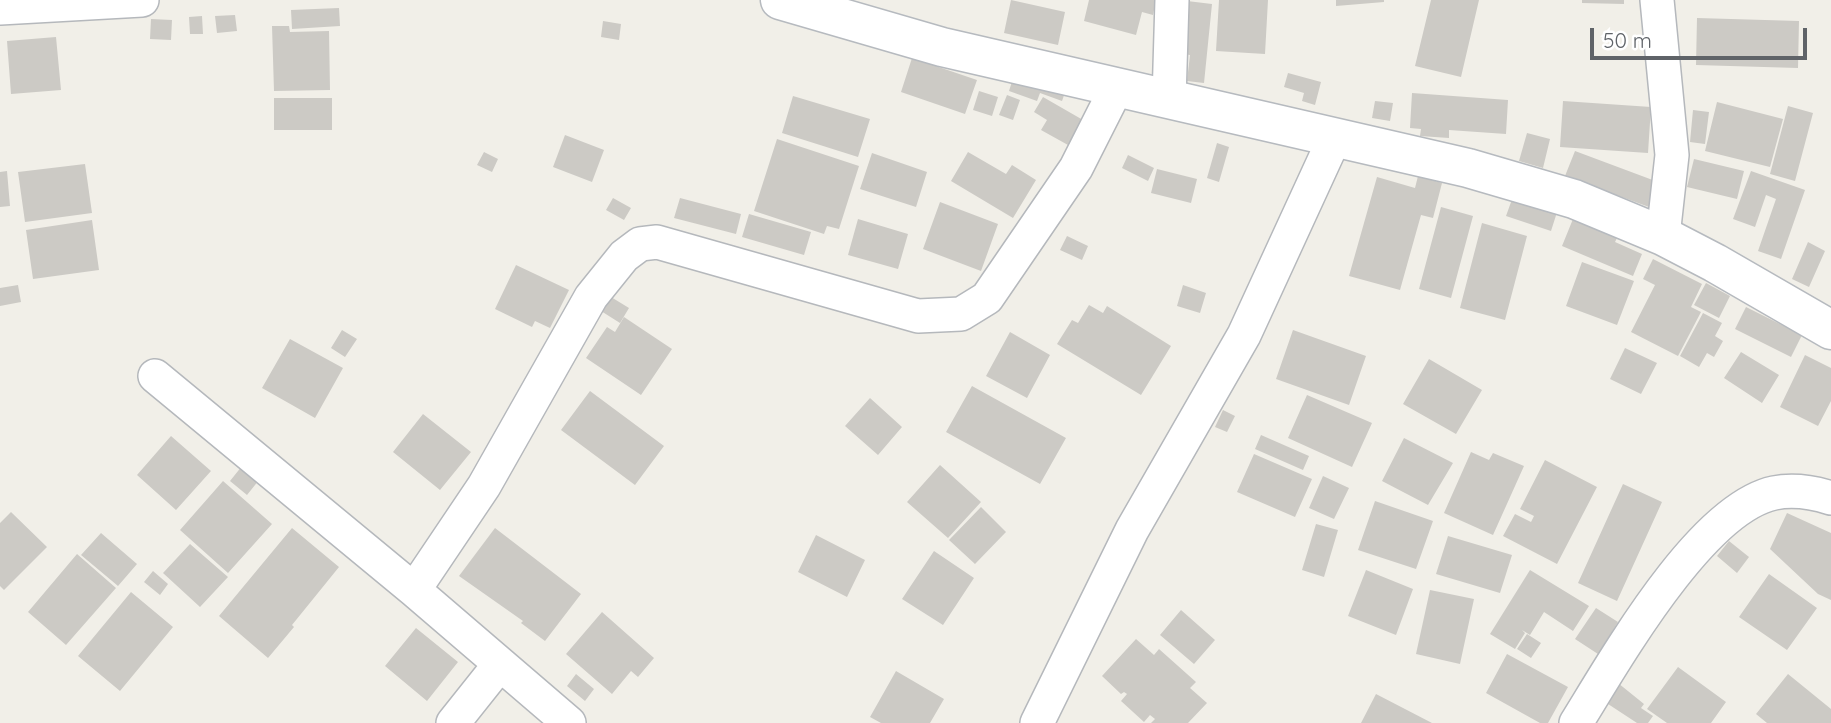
<!DOCTYPE html>
<style>
body{margin:0}
#map{position:relative;width:1831px;height:723px;overflow:hidden;background:#f1efe8;font-family:Quicksand,sans-serif}
canvas{display:block}
.scale{position:absolute;left:1590px;top:28px;width:217px;height:32px;box-sizing:border-box;border:4px solid #5f6368;border-top:0;padding-left:9px;font-size:21px;line-height:24px;white-space:nowrap;color:#5f6368;-webkit-text-stroke:5px #fff;paint-order:stroke}
</style>
<div id="map">
<canvas width="1831" height="723"></canvas>
<div class="scale">50 m</div>
</div>
<script>
const g = document.querySelector('canvas').getContext('2d');
g.lineJoin = 'round';
function fill(path, color) { g.fillStyle = color; g.fill(path, 'evenodd'); }
function strokePath(path, color, width, dash) { g.strokeStyle = color; g.lineWidth = width; g.lineCap = dash ? 'butt' : 'round'; g.setLineDash(dash || []); g.stroke(path); }
const building = new Path2D(`
 M1011,0L1065,12L1058,45L1004,33Z
 M1089,0H1156L1153,15L1142,12L1136,35L1084,21Z
 M1219,0H1268L1265,54L1216,51Z
 M1336,0H1384V2L1336,6Z
 M1431,0H1479L1461,77L1415,66Z
 M1582,0H1624V4L1582,3Z
 M1187,1L1212,4L1204,83L1187,81L1190,55L1182,54Z
 M339,8L340,26L292,29L291,10Z
 M235,15L237,31L217,33L215,16Z
 M202,16L203,34H190L189,17Z
 M1697,18L1799,21L1798,68L1696,65Z
 M151,19L172,20L171,40L150,39Z
 M603,21L621,24L619,40L601,37Z
 M272,26H289L290,32L329,31L330,90L274,91Z
 M56,37L61,90L11,94L7,41Z
 M912,58L977,80L965,114L901,92Z
 M1016,69L1067,87L1062,101L1040,93L1037,101L1009,91Z
 M1288,73L1321,82L1315,105L1302,101L1304,93L1284,87Z
 M979,91L998,97L992,116L973,110Z
 M1412,93L1508,100L1506,134L1449,130V138L1420,136L1421,129L1410,128Z
 M1007,95L1020,100L1013,120L999,115Z
 M793,96L870,119L858,157L782,133Z
 M1043,97L1083,120L1068,145L1041,130L1047,120L1034,112Z
 M274,98H332V130H274Z
 M1375,101L1393,103L1390,121L1372,118Z
 M1563,101L1651,107L1648,153L1560,147Z
 M1717,102L1783,119L1770,167L1705,151Z
 M1788,106L1813,113L1795,181L1770,174Z
 M1693,110L1709,112L1705,144L1690,142Z
 M1527,133L1550,139L1543,168L1519,161Z
 M565,135L604,150L592,182L553,167Z
 M777,139L859,166L839,229L827,226L824,234L754,211Z
 M1217,143L1229,147L1219,182L1207,178Z
 M1575,151L1658,182L1649,207L1565,176Z
 M484,152L498,159L492,172L477,165Z
 M968,152L1006,174L1012,165L1036,180L1013,218L951,181Z
 M872,153L927,172L916,207L860,189Z
 M1128,155L1154,168L1148,181L1122,168Z
 M1694,159L1744,171L1737,199L1687,187Z
 M85,164L92,213L25,222L18,172Z
 M1157,169L1197,179L1191,203L1151,193Z
 M7,171L10,206L0,207V172Z
 M1751,171L1805,190L1781,259L1758,251L1776,199L1766,195L1755,227L1733,219Z
 M1418,176L1442,183L1433,218L1421,215L1400,290L1349,276L1377,177L1415,188Z
 M1515,191L1559,206L1551,231L1506,216Z
 M613,198L631,208L624,220L606,210Z
 M680,198L741,214L736,234L674,218Z
 M940,202L998,224L981,271L923,249Z
 M1441,207L1473,216L1451,298L1419,289Z
 M749,214L811,232L804,255L742,237Z
 M858,219L908,234L898,269L848,255Z
 M1573,219L1617,238L1615,242L1642,254L1633,276L1562,246Z
 M92,220L99,270L33,279L26,230Z
 M1482,223L1527,236L1505,320L1460,308Z
 M1067,236L1088,246L1082,260L1060,250Z
 M1808,242L1825,251L1809,287L1792,279Z
 M1653,259L1702,284L1691,307L1701,312L1678,356L1631,332L1655,285L1643,279Z
 M1582,262L1634,281L1617,325L1566,306Z
 M516,265L569,290L550,328L535,321L532,327L495,309Z
 M1706,283L1730,296L1719,318L1694,305Z
 M18,285L21,302L0,306V288Z
 M1183,285L1206,293L1200,313L1177,306Z
 M611,297L629,308L620,323L601,311Z
 M1089,305L1103,313L1107,306L1171,346L1141,395L1057,344L1072,320L1078,323Z
 M1746,307L1802,335L1791,357L1735,329Z
 M1703,313L1722,323L1715,336L1723,341L1714,357L1707,353L1699,367L1680,356Z
 M624,317L672,349L641,395L586,358L607,327L615,332Z
 M342,330L357,339L345,357L331,348Z
 M1293,330L1366,356L1349,405L1276,379Z
 M1010,332L1050,355L1027,398L986,376Z
 M290,339L343,368L315,418L262,388Z
 M1625,348L1657,363L1641,394L1610,379Z
 M1741,352L1779,375L1762,403L1724,378Z
 M1805,355L1831,368V401L1818,426L1780,407Z
 M1429,359L1482,390L1456,434L1403,404Z
 M972,386L1066,438L1040,484L946,432Z
 M590,391L664,446L635,485L561,430Z
 M1307,395L1372,423L1352,467L1288,438Z
 M870,398L902,427L878,455L845,426Z
 M1223,410L1235,416L1227,432L1215,427Z
 M423,414L471,452L440,490L393,452Z
 M1261,435L1309,456L1303,470L1255,449Z
 M171,436L211,471L176,510L137,475Z
 M1404,438L1453,463L1428,505L1382,481Z
 M1471,452L1489,460L1493,453L1524,466L1493,535L1444,513Z
 M1254,454L1312,479L1295,517L1237,492Z
 M1545,460L1597,487L1557,564L1503,536L1515,514L1531,522L1534,516L1520,509Z
 M940,465L981,502L948,538L907,502Z
 M242,466L259,480L247,495L230,481Z
 M1323,476L1349,488L1334,519L1309,508Z
 M223,481L272,524L228,573L180,530Z
 M1623,484L1662,502L1617,601L1578,583Z
 M1375,501L1433,521L1416,569L1358,550Z
 M981,507L1006,532L975,564L949,540Z
 M11,512L47,547L4,590L0,586V523Z
 M1787,513L1831,533V600L1818,594L1770,549Z
 M1316,524L1338,530L1324,577L1302,570Z
 M292,528L339,567L292,625L294,627L268,658L219,616Z
 M495,528L581,594L545,641L521,623L523,621L459,576Z
 M101,533L137,564L118,586L81,555Z
 M816,535L865,560L847,597L798,572Z
 M1448,536L1512,555L1500,593L1436,574Z
 M1729,541L1749,557L1737,573L1717,556Z
 M190,544L228,577L200,607L163,573Z
 M934,551L974,578L943,625L902,599Z
 M77,554L116,588L66,645L28,612Z
 M1366,570L1413,589L1396,635L1348,616Z
 M1530,570L1589,606L1573,631L1544,612L1530,635L1522,630L1525,633L1515,649L1490,634Z
 M153,571L168,584L160,595L144,582Z
 M1769,574L1817,608L1787,650L1739,617Z
 M1430,590L1474,599L1460,664L1416,654Z
 M131,592L173,627L120,691L78,656Z
 M1596,608L1618,622L1598,654L1575,639Z
 M1181,610L1215,640L1194,664L1160,635Z
 M602,612L654,658L638,677L631,671L612,694L566,654Z
 M416,628L458,662L427,701L385,666Z
 M1527,634L1541,643L1531,658L1517,649Z
 M1136,639L1154,655L1159,649L1196,682L1190,688L1207,703L1188,723H1151L1155,719L1150,715L1144,722L1121,701L1127,694L1124,692L1121,694L1102,676Z
 M1507,654L1568,687L1548,723H1540L1486,693Z
 M1678,667L1726,702L1711,723H1667L1647,709Z
 M896,671L944,699L930,723H881L870,717Z
 M576,674L594,689L585,701L567,686Z
 M1788,674L1831,709V723H1767L1756,714Z
 M1618,683L1644,704L1641,708L1653,716L1648,723H1637L1605,702Z
 M1376,694L1432,723H1361Z`);
const street = new Path2D(`
 M1657,0L1672,155L1663,236
 M0,8L142,0
 M1169,100L1172,0
 M155,376L414,590L569,723
 M414,590L484,486L591,297L624,256L640,244L657,242L918,316L961,314L987,298L1076,168L1117,87
 M453,723L500,664
 M1037,723L1132,530L1244,335L1335,137
 M1576,723C1614,662 1700,509 1774,493C1794,489 1812,492 1831,498`);
const secondary = new Path2D(`
 M780,0L942,47L1468,168L1574,199L1663,236L1715,263L1831,330`);
fill(building, '#cccac5');
strokePath(street, '#b5b8bc', 36);
strokePath(secondary, '#b6babf', 41);
strokePath(street, '#fff', 33);
strokePath(secondary, '#fff', 38);
</script>
